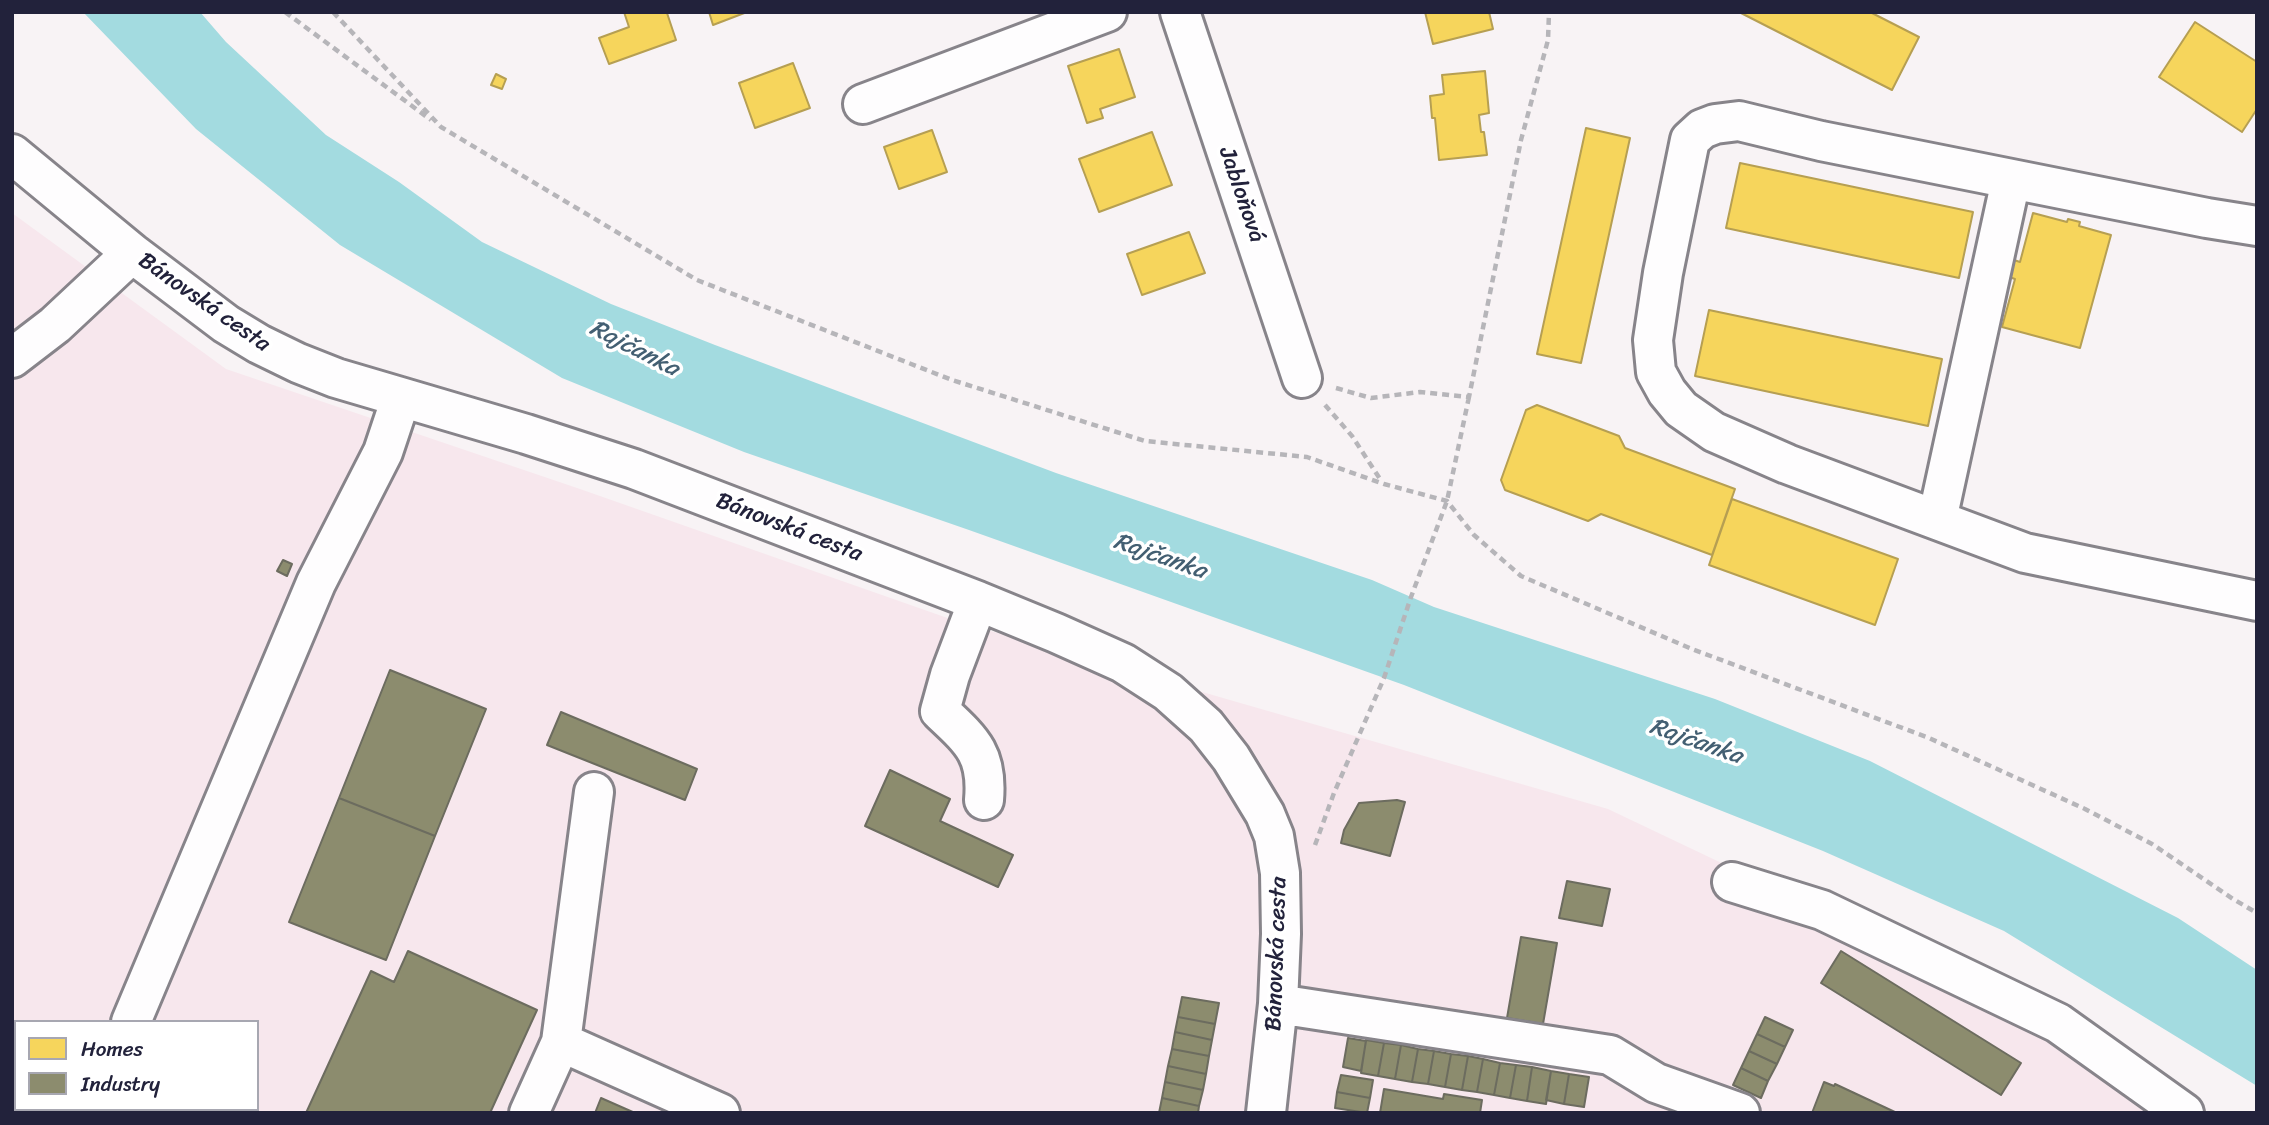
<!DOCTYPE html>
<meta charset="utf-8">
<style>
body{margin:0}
#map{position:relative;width:2269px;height:1125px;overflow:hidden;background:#f8f3f5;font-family:Sriracha,sans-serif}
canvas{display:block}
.frame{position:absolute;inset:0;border:14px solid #22223b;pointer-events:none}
.legend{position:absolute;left:14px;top:1020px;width:245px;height:91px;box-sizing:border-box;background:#fff;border:2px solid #a7a7b1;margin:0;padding:9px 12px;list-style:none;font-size:21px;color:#22223b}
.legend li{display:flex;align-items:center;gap:14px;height:35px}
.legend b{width:35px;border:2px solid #a7a7b1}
</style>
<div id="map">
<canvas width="2269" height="1125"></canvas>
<div class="frame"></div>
<ul class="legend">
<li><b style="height:19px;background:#f6d55c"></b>Homes</li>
<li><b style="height:19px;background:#8c8c6e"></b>Industry</li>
</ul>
</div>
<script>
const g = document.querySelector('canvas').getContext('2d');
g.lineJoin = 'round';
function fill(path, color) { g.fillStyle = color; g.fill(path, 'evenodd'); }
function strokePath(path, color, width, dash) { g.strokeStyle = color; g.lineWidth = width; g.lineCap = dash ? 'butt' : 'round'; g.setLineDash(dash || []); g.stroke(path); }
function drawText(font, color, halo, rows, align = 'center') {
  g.font = font + ' Sriracha,sans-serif'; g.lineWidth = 7; g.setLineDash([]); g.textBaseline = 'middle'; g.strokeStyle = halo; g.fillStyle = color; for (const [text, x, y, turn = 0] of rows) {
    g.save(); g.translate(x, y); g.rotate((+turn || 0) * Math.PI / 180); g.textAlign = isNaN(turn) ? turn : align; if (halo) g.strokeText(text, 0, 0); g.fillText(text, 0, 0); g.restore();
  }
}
const built = new Path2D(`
 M12,213L226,369L580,489L956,621L1608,809L2058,1023L2196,1113H12ZM16,1022H257V1109H16Z`);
const water = new Path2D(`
 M83,12H200L226,42L326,135L399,182L482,242L611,304L715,345L1056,473L1372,580L1434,607L1715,699L1870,761L2178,918L2257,970V1086L2004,931L1823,851L1404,685L969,530L744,452L562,378L340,245L196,129Z`);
const homes = new Path2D(`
 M624,12L667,13L676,40L609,64L599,38L629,27Z
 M709,12H747L713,25Z
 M1425,12H1489L1493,29L1433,44Z
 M1739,12H1870L1919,37L1892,90Z
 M2195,22L2257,62V109L2242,132L2159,77Z
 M1119,49L1135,97L1100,109L1103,118L1087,123L1068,66Z
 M793,63L810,108L755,128L739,83Z
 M1485,71L1489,113L1479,115L1481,132H1484L1487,155L1439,160L1435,118H1432L1430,96L1444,94L1442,75Z
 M496,74L506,79L502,89L491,85Z
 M1586,128L1630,138L1581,363L1537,354Z
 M932,130L947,172L899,189L884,147Z
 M1152,132L1172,185L1099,212L1079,159Z
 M1740,163L1973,212L1959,278L1726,228Z
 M2033,213L2067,222L2068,219L2080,222L2079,226L2111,235L2080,348L2002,327L2015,279L2000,274L2005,257L2020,262Z
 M1189,232L1205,273L1142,295L1127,254Z
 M1709,310L1942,359L1928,426L1695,376Z
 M1537,405L1619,436L1625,448L1735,489L1712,555L1601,514L1588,521L1505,490L1501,480L1526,410Z
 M1732,499L1898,559L1875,625L1709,565Z`);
const industry = new Path2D(`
 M283,560L292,564L287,576L277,571Z
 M390,670L486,709L435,836L339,798Z
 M561,712L697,769L685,800L547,745Z
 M890,770L950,799L940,821L1013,855L998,887L865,826Z
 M339,798L435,836L386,960L289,922Z
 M1397,800L1405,802L1390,856L1341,843L1344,830L1359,803Z
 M1567,881L1610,889L1602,926L1559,918Z
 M1521,937L1557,943L1543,1024L1507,1018Z
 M408,951L537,1010L490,1113H306L371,971L394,982Z
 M1841,951L2021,1063L2001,1095L1821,983Z
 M1182,997L1219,1003L1215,1024L1178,1017Z
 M1178,1017L1215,1024L1212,1040L1175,1032Z
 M1765,1017L1793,1030L1785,1047L1757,1034Z
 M1175,1032L1212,1040L1209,1056L1172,1049Z
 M1757,1034L1785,1047L1777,1064L1749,1051Z
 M1348,1038L1366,1041L1361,1071L1343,1067Z
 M1366,1040L1384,1043L1378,1076L1361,1073Z
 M1384,1043L1401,1045L1395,1079L1378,1076Z
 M1401,1045L1418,1049L1412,1082L1395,1079Z
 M1172,1049L1209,1056L1206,1074L1168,1066Z
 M1418,1049L1434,1051L1428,1084L1412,1082Z
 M1434,1051L1451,1054L1445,1087L1428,1084Z
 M1749,1051L1777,1064L1768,1081L1741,1068Z
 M1451,1054L1468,1056L1462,1090L1445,1087Z
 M1468,1056L1483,1059L1477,1092L1462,1090Z
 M1483,1059L1500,1063L1494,1095L1477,1092Z
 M1500,1063L1516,1065L1510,1098L1494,1095Z
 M1516,1065L1532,1067L1527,1101L1510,1098Z
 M1168,1066L1206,1074L1203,1090L1165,1082Z
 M1532,1067L1551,1071L1546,1104L1527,1101Z
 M1741,1068L1768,1081L1761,1098L1733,1085Z
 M1551,1071L1569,1074L1564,1104L1546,1100Z
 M1569,1074L1589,1077L1584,1107L1564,1104Z
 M1341,1075L1373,1080L1370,1098L1337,1092Z
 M1165,1082L1203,1090L1199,1106L1162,1098Z
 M1824,1082L1834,1086L1835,1084L1897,1113H1812Z
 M1384,1089L1443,1099L1444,1094L1482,1100L1480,1113H1380Z
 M1337,1092L1370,1098L1367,1113L1335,1108Z
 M601,1098L635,1113H595Z
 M1162,1098L1199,1106L1198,1113H1159Z`);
const path = new Path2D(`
 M285,12L431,120
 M333,12L441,127L697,280L952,380L1145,441L1307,457L1384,484L1447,501L1474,535L1521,576L1692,649L1929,738L2085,809L2152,844L2233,899L2257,913
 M1336,388L1371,398L1420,392L1469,397L1521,140L1548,40L1549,12
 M1325,405L1352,436L1382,482
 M1315,845L1334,793L1384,678L1411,597L1447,501L1469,397`);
const minor = new Path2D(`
 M1180,12L1302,378
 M863,104L1107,12
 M12,154L132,253L226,324L259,344L298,363L336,378L526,434L634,469L978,601L1056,633L1123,663L1168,692L1206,726L1231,758L1265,814L1274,836L1280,873L1281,934L1278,1004L1266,1113
 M2257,226L2207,218L1821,141L1739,121L1715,124L1702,129L1690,140L1663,273L1653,340L1656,372L1667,392L1681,409L1714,432L1787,464L2025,553L2257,601
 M12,358L55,325L132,253
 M1937,520L2011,180
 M978,601L950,675L940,711C972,741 988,754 984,800
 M1732,882L1822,910L2058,1023L2184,1113
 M1278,1004L1610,1055L1656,1083L1740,1113
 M131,1022L316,583L383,452L401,398
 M561,1042L720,1113
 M93,1113L95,1109
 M529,1113L561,1042L594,792`);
const streetNames = [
 ["Jabloňová",1241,195,71],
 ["Bánovská cesta",204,303,35],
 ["Bánovská cesta",789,528,21],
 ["Bánovská cesta",1277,954,-88]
];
const waterNames = [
 ["Rajčanka",634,349,27],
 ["Rajčanka",1160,557,19],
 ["Rajčanka",1696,742,19]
];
fill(built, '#f7e7ed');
fill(water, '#a3dbe0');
fill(homes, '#f6d55c');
strokePath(homes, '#b69f52', 2);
fill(industry, '#8c8c6e');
strokePath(industry, '#6c6c5f', 2);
strokePath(minor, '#87848a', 44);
strokePath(path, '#b6b5b9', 4.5, [7, 5]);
strokePath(minor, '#fefdfe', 38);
drawText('23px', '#22223b', '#fff', streetNames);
drawText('italic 24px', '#435f72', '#fff', waterNames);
</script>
